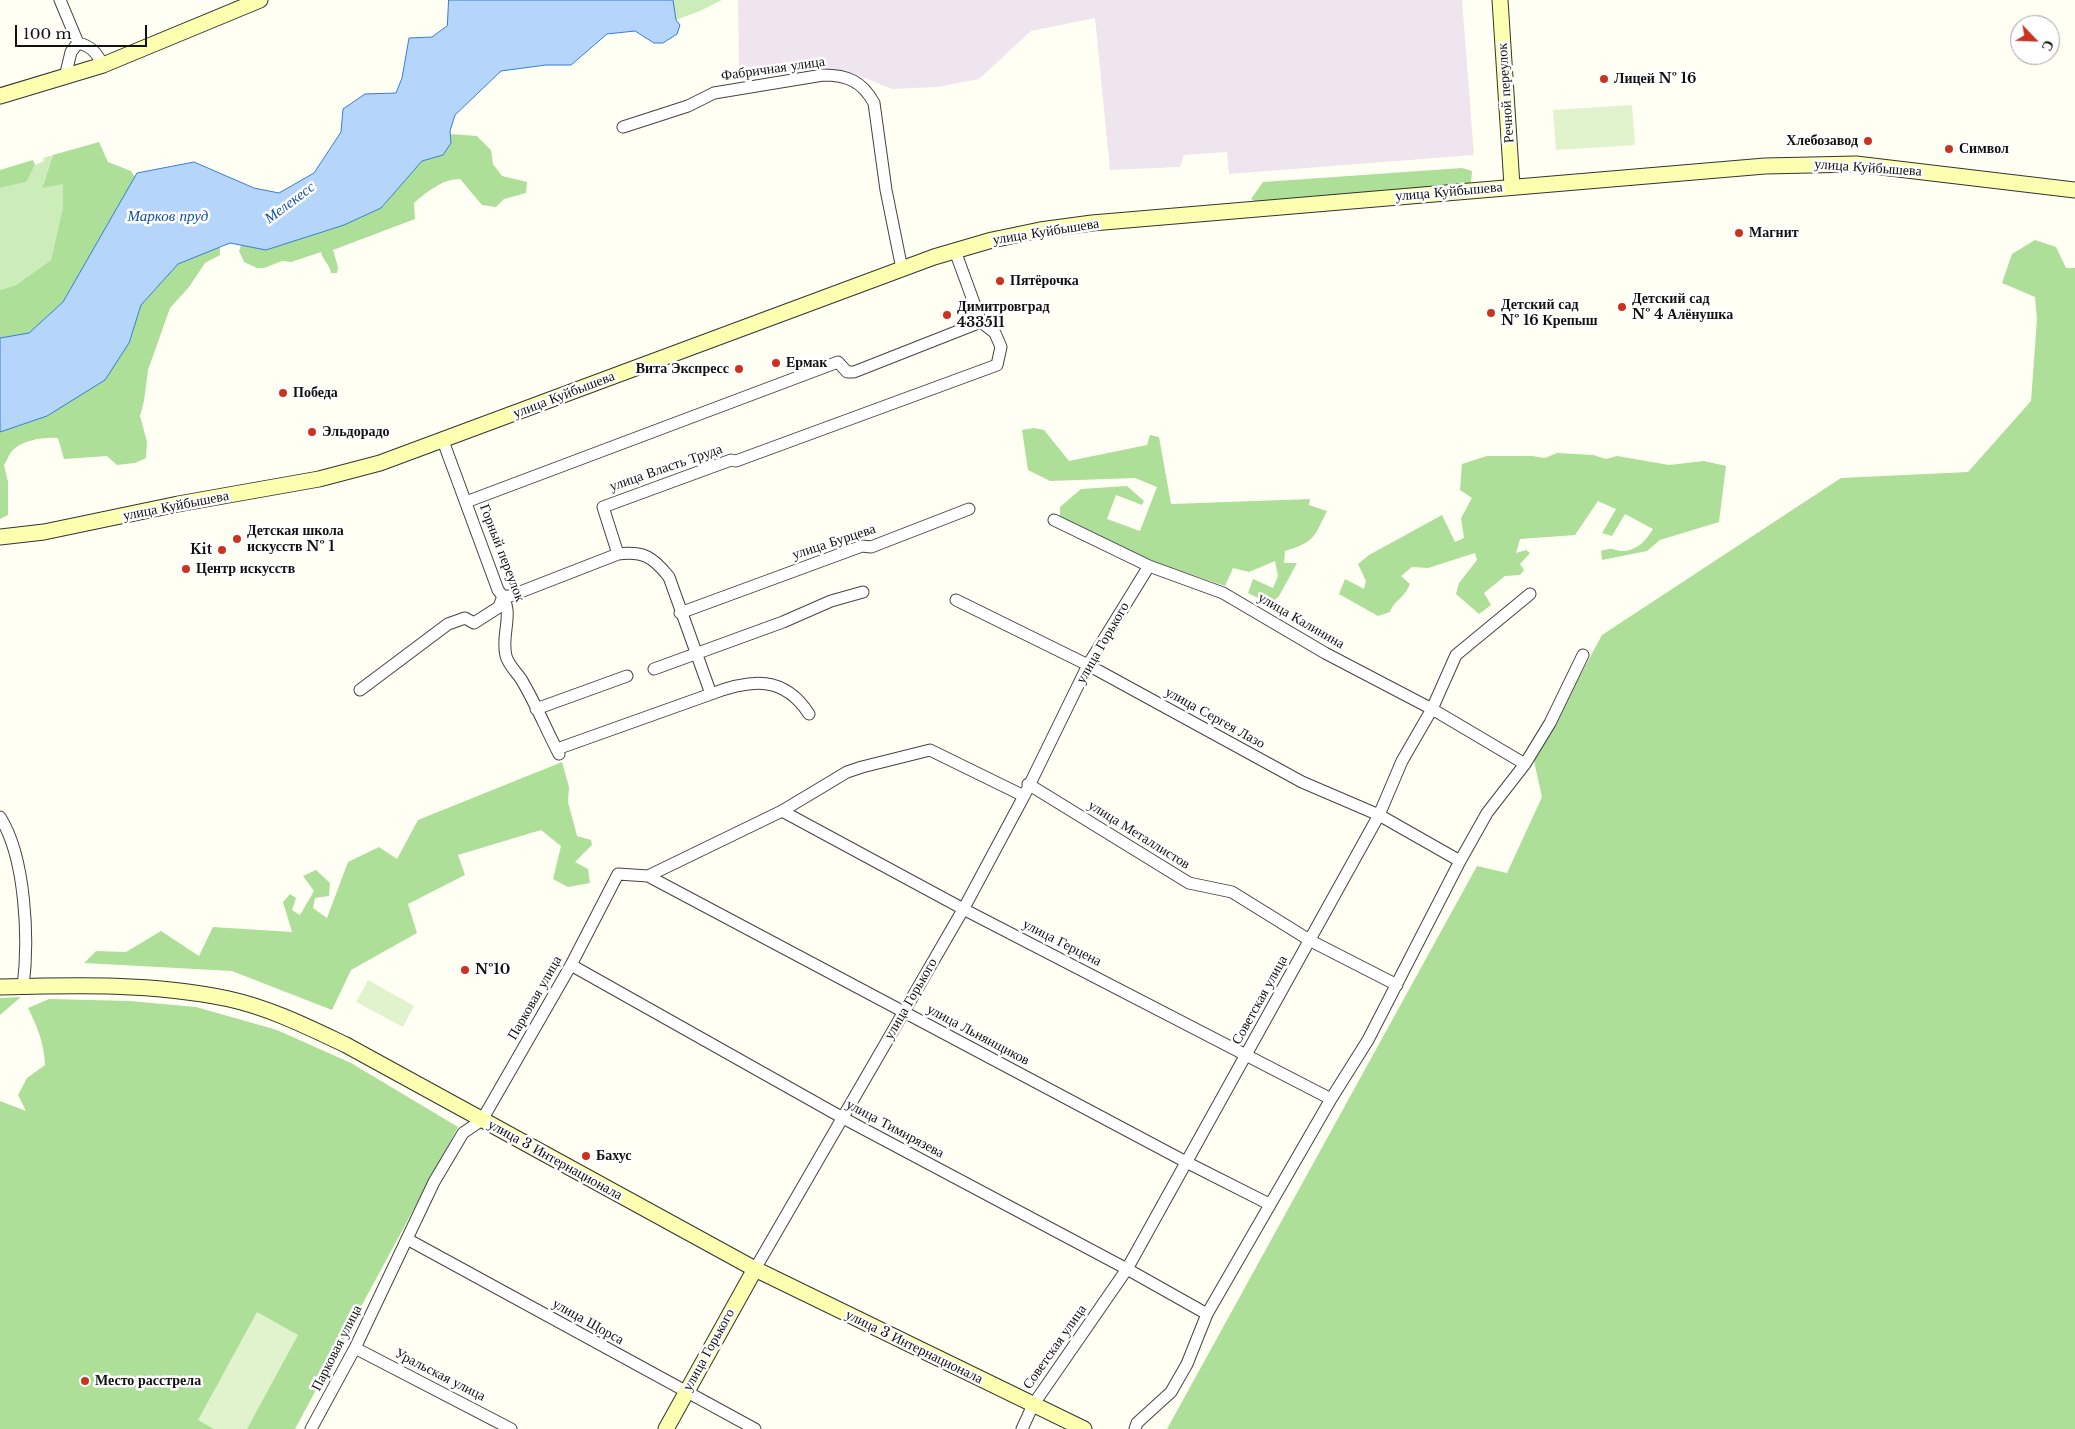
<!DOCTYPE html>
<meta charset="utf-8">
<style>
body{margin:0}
#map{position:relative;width:2075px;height:1429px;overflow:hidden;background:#fffff4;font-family:"Libre Baskerville",serif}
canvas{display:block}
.north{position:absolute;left:2010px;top:15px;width:50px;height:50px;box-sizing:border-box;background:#fff;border:1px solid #a0a0a0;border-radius:50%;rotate:114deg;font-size:14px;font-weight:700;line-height:20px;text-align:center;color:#111}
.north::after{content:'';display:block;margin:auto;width:18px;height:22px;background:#cb321f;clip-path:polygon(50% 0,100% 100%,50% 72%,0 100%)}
.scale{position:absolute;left:15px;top:25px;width:132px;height:22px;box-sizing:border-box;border:2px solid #111;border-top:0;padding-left:6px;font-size:15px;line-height:18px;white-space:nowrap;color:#111;-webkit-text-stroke:4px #fff;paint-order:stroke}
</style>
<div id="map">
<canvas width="2075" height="1429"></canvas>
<div class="north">С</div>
<div class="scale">100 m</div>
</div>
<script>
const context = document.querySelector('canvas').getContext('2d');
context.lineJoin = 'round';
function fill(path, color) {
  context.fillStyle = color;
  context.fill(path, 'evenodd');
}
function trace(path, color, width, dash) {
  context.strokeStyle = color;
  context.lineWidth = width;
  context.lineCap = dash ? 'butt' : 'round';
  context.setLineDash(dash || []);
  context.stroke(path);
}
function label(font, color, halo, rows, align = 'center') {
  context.font = font + ' "Libre Baskerville",serif';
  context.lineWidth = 5;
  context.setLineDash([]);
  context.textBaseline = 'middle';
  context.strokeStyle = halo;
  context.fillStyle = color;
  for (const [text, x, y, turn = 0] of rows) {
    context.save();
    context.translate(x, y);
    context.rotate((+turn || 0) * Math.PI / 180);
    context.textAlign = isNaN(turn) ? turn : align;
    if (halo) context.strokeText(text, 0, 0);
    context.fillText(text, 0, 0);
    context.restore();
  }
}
fill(new Path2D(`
 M738,0H1462L1474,155L1229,174L1227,152L1184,155L1180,167L1110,170L1095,18L1031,31L979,79L937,87L892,89L845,70L739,75Z`), '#efe5ef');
fill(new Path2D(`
 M673,0H722L700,11L676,20Z
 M53,155L42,187L63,183V207L51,260L16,285L0,290V188L25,182L35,165L44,161L43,158Z`), '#ccedba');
fill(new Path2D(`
 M450,134L477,136L491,150L493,164L502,176L527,182L526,193L504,199L496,207L482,205L460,179C442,179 427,192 414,203L415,219L333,250L338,267L337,273H331C329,263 323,261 321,252L291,262L282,261L264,268H257L244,262L239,251L241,245L266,250L344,225L381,208L422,161L443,155L451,143Z
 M99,142L108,162L131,171L135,177L63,302L29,333L0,338V290L16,285L51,260L63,207V184L42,188L53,155Z
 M33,160L35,165L26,182L0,188V170Z
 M1462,168L1472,171L1471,183L1258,203L1251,199L1263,182Z
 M2035,240L2056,247L2066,268H2075V1429H1167L1477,866L1507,873L1542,797L1534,761L1602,635L1841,478L1968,472L2031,401L2037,319L2035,297L2002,283L2012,254Z
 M220,247V255L205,263L189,287L170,308L148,370L144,401L140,416L147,442L146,458L135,463L117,465L107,456L64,459L58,438C44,437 22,440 12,451C9,454 7,461 4,465L8,482V515L0,519V432L47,416L129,343L141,305L178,264Z
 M1034,428L1044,430L1069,461L1147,445L1150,435L1159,437L1171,504L1310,499L1309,505L1327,511C1314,537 1315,542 1285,551L1284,563H1297L1279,596L1268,606L1261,604L1258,598L1248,593L1253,579L1273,588L1278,576L1275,561L1249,572L1233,568L1225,586L1149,560L1060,517V507L1081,489L1127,486L1144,501L1142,505L1116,495L1107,519L1140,531L1157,487L1135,478L1050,481L1028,470L1022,430Z
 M1557,453L1593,455L1606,459L1617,456L1669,465L1704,461L1726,466L1719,522L1660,540L1647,551L1602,560L1601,551C1615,546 1615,552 1625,551C1639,549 1646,540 1653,529L1625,514L1612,536L1602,533L1616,509L1598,501L1575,535L1520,539L1516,553L1526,550L1530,553L1520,564L1524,570L1520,575L1505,576L1484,593L1491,605L1479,614L1456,594L1459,583L1477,560L1475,553L1428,568L1412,567L1401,576L1410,584C1404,599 1394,600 1390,612L1378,616L1339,594L1345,579L1364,589L1366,581L1358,564L1369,555L1442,515L1455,542L1464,538L1461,518L1472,498L1460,490L1462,464L1487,456H1532L1545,458Z
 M562,762L569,787L568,802L577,836L591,840L592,845L575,862L588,869L590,883L568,887L553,879L561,846L541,830L458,855L465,875L408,904L417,933L351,970L332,1010L232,971L84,963L96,951L126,952L161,931L199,956L213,927L292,932L283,902L290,894L296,898L292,910L300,915L314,891L303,876L316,870L330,883L329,896L315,898L313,908L327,918L348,862L379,847L397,859L418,820Z
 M21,997L0,1015V998Z
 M49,999L130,1001L196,1007L277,1030L351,1063L458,1127L295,1429H0V1101L26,1111L18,1095L27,1078L45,1065C44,1043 38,1028 28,1008Z`), '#addf98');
fill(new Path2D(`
 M1632,105L1635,145L1556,150L1553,110Z
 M368,980L414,1006L403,1027L356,1002Z
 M257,1312L298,1335L247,1429H214L198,1420Z`), '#e0f3cd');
const water = new Path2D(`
 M449,0H673L676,20L680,25L677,34L663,43H654L635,31L607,34L571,65H546L501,71L455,115L450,131L451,143L443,155L422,161L381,208L344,225L266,250L230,243L178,264L141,305L129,343L105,380L47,416L0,432V338L29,333L63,302L137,173L194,162L254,188L279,193L314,173L341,132L343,109L365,94L396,93L402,78L409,38L432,37L447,26Z`);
fill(water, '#b5d5fa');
trace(water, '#387dd6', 1);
const street = new Path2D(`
 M60,0L78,43C92,46 97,54 103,65
 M65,77L71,52L78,43
 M623,127L688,106L714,93L823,75C847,75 862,81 874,103L886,190L902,269
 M443,441L498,590C517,612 500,632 506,656C508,664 516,672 521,679C535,702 546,729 559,754
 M466,502L838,362L847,372H854L981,322
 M1054,520L1149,566L1223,593L1325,653L1432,709L1525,764
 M956,600L1088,665L1302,782L1379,815L1460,861
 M680,613L862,546L871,547L969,509
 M654,669L783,622L831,601L863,592
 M360,690L448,624L465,618L474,623L499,607L503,596H510L618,554L603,507L731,460L736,461L997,365L1001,347L995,333L981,322L955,251
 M711,694C751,679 784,675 809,714
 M536,709L627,676
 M557,749L711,694L669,577C653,557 644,551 618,554
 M1028,784L1189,883L1232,892L1311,941L1397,985
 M782,811L969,912L1331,1099
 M0,817C26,858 29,940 23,987
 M648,876L1188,1163L1269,1204
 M571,965L843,1118L1127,1269L1207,1314
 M407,1239L755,1429
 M755,1269L964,908L1024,796L1088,665L1149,566
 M355,1348L511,1429
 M311,1429L355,1348L434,1182L463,1133L482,1120L571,965L618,874L648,876L782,811L847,772L862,767L930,750L1024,796
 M1022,1429L1033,1405L1127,1269L1379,815L1402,761L1432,709L1456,655L1530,594
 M1135,1429L1137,1423L1171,1392L1187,1364L1207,1314L1331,1099L1368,1040L1460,861L1487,813L1525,764L1550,723L1583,655`);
const secondary = new Path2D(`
 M1500,0L1512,186
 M0,96L103,65L260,0
 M0,537L44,532L178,504L319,479L380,463L934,257L992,240L1040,230L1092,223L1765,166L1856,164L2075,190
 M0,987C77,985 153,983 229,999C270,1008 308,1027 346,1045L755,1269L1084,1429
 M666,1429L755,1269`);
trace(street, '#444', 13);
trace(secondary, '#333', 17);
trace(street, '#fff', 11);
trace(secondary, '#fbffaf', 15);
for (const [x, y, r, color] of [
 [1604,79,5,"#cb321f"],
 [1868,141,5,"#cb321f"],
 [1949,149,5,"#cb321f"],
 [1739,233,5,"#cb321f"],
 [1000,281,5,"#cb321f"],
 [1622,307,5,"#cb321f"],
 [1491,313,5,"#cb321f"],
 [947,315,5,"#cb321f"],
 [776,363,5,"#cb321f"],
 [739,369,5,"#cb321f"],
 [283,393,5,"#cb321f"],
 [312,432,5,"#cb321f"],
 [237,539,5,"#cb321f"],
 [222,550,5,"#cb321f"],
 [186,569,5,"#cb321f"],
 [465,970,5,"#cb321f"],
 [586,1156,5,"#cb321f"],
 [85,1381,5,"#cb321f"]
]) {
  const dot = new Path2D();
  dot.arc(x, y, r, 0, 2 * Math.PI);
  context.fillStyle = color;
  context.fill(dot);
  trace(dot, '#fff', 2);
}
label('14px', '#111', '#fff', [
 ["Фабричная улица",773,69,-8],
 ["Речной переулок",1506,93,-94],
 ["улица Куйбышева",1868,168,4],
 ["улица Куйбышева",1449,192,-5],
 ["улица Куйбышева",1046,232,-9],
 ["улица Куйбышева",564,395,-21],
 ["улица Власть Труда",666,468,-19],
 ["улица Куйбышева",176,506,-11],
 ["улица Бурцева",834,542,-18],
 ["Горный переулок",502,553,69],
 ["улица Калинина",1301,621,30],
 ["улица Горького",1103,643,-60],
 ["улица Сергея Лазо",1215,718,29],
 ["улица Металлистов",1139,835,32],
 ["улица Герцена",1062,943,27],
 ["Парковая улица",535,998,-60],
 ["улица Горького",911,999,-60],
 ["Советская улица",1260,1000,-61],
 ["улица Льнянщиков",978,1035,28],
 ["улица Тимирязева",895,1129,28],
 ["улица 3 Интернационала",555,1160,29],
 ["улица Щорса",588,1322,29],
 ["улица 3 Интернационала",914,1347,26],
 ["Советская улица",1055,1347,-55],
 ["Парковая улица",337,1348,-63],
 ["улица Горького",709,1350,-61],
 ["Уральская улица",440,1375,27]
]);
label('bold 14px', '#111', '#fff', [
 ["Лицей № 16",1614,79],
 ["Хлебозавод",1858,141,"right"],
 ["Символ",1959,149],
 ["Магнит",1749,233],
 ["Пятёрочка",1010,281],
 ["Детский сад",1632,299],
 ["№ 4 Алёнушка",1632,315],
 ["Детский сад",1501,305],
 ["№ 16 Крепыш",1501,321],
 ["Димитровград",957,307],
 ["433511",957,323],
 ["Ермак",786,363],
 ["Вита Экспресс",729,369,"right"],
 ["Победа",293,393],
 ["Эльдорадо",322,432],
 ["Детская школа",247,531],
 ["искусств № 1",247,547],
 ["Kit",212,550,"right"],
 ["Центр искусств",196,569],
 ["№10",475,970],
 ["Бахус",596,1156],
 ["Место расстрела",95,1381]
], 'left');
label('italic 15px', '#104fac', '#fff', [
 ["Мелекесс",290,203,-37],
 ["Марков пруд",168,217]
]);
</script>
